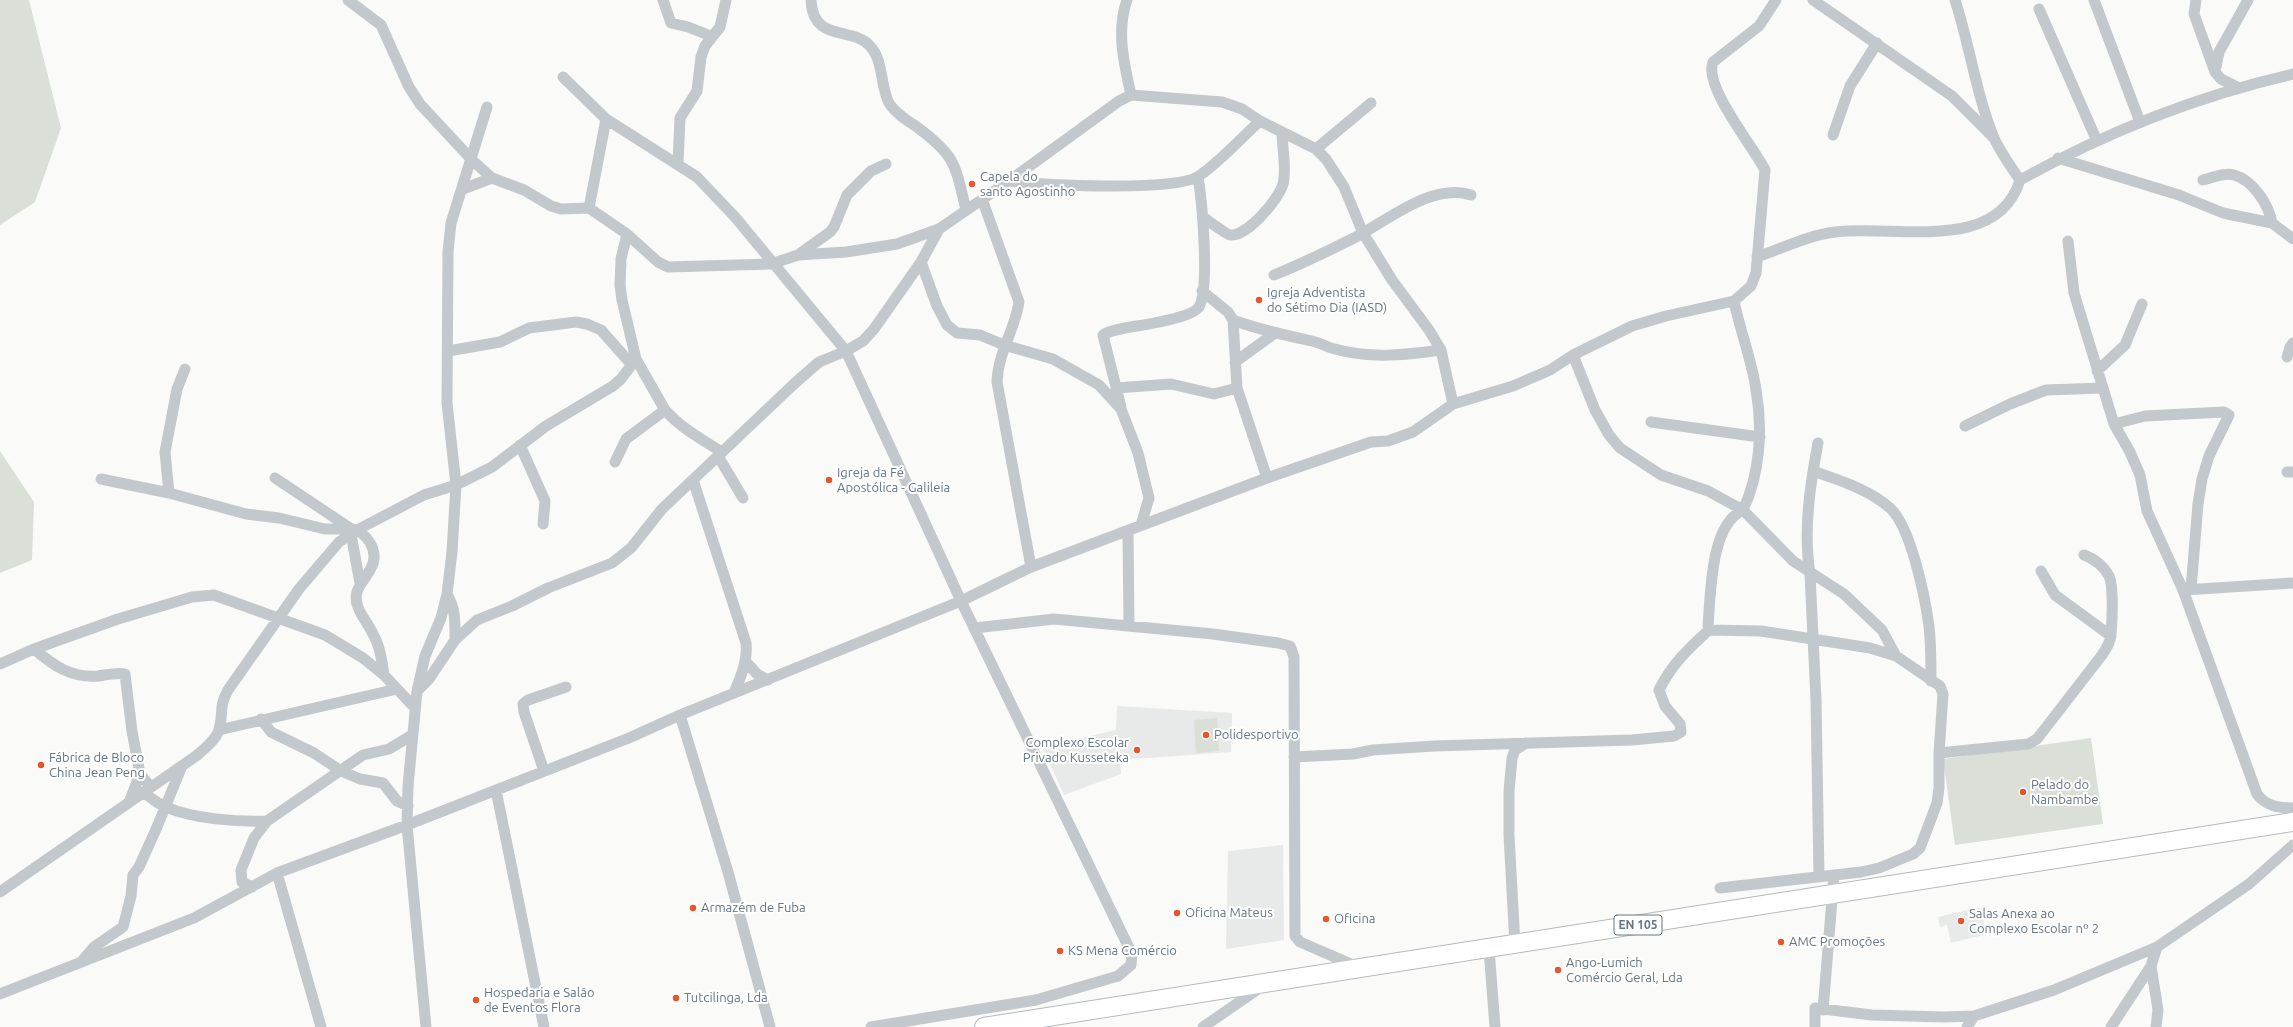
<!DOCTYPE html>
<meta charset="utf-8">
<style>
body{margin:0}
canvas{display:block;background:#fafaf8}
</style>
<canvas width="2293" height="1027"></canvas>
<script>
const context = document.querySelector('canvas').getContext('2d');
context.lineJoin = 'round';
function fill(path, color) {
  context.fillStyle = color;
  context.fill(path, 'evenodd');
}
function trace(path, color, width, dash) {
  context.strokeStyle = color;
  context.lineWidth = width;
  context.lineCap = dash ? 'butt' : 'round';
  context.setLineDash(dash || []);
  context.stroke(path);
}
function label(font, color, halo, rows, align = 'center') {
  context.font = font + ' Ubuntu,sans-serif';
  context.lineWidth = 4;
  context.setLineDash([]);
  context.textBaseline = 'middle';
  context.strokeStyle = halo;
  context.fillStyle = color;
  for (const [text, x, y, turn = 0] of rows) {
    context.save();
    context.translate(x, y);
    context.rotate((+turn || 0) * Math.PI / 180);
    context.textAlign = isNaN(turn) ? turn : align;
    if (halo) context.strokeText(text, 0, 0);
    context.fillText(text, 0, 0);
    context.restore();
  }
}
fill(new Path2D(`
 M1117,706L1232,713L1231,752L1120,760L1121,774L1064,795L1042,747L1116,730Z
 M1283,845L1284,940L1226,949L1228,851Z
 M1980,907L1987,934L1951,943L1947,925L1940,927L1938,917Z`), '#e8e9e9');
fill(new Path2D(`
 M0,0H29L61,128L35,202L0,225Z
 M0,451L34,502L32,560L0,573Z
 M1217,718L1219,751L1196,753L1194,720Z
 M2091,738L2103,824L1955,845L1943,759Z`), '#dadfd7');
const primary = new Path2D(`
 M984,1027L2293,822`);
trace(primary, '#b5babe', 20);
trace(new Path2D(`
 M348,0L381,25L409,87L420,104L472,160L492,178L524,190L551,206L561,209L589,208L627,234L658,262L668,267L771,264L798,255L846,252L897,244L939,229
 M663,0L671,23L688,27L711,36
 M811,0C813,43 852,26 870,46C884,61 880,86 889,103C895,113 908,121 917,127C956,156 955,164 966,210
 M1127,0C1116,31 1124,63 1131,95
 M1813,0L1952,96L1993,137
 M1955,0C1970,46 1976,94 1994,138C2001,153 2011,167 2020,180C2106,132 2197,96 2293,74
 M2094,0L2140,122
 M2196,0L2194,14L2215,72L2221,79L2237,87
 M2039,9L2097,141
 M2215,72L2219,52L2248,0
 M563,77L606,119L697,177L735,217L846,351L961,601L1132,954L1131,965L1118,976L1036,1000L871,1027
 M1833,135L1850,86L1877,43
 M1316,149L1371,103
 M2058,158L2179,195L2223,213L2272,223L2293,239
 M678,163L680,118L697,91L701,57L705,46L720,27L726,0
 M2203,180C2212,178 2225,172 2234,175C2253,180 2269,205 2272,223
 M1009,181C1042,185 1175,192 1199,176C1221,161 1240,139 1260,121
 M463,189L492,178
 M982,199L1019,302C1015,330 998,352 997,382L1031,567
 M589,208L606,119
 M1204,218C1209,221 1226,234 1230,235C1247,237 1279,199 1283,184C1287,168 1282,148 1282,132
 M627,234L621,259L620,285L622,300L636,359L665,410C681,428 701,439 722,452
 M2068,241L2074,293L2114,424L2130,452L2140,475L2147,511L2183,590L2257,794C2266,806 2278,808 2293,808
 M798,255L830,232L834,227L847,195L871,171L886,164
 M1757,257C1783,248 1809,235 1835,232C1893,224 1997,255 2020,180
 M921,262L937,306L947,325L957,333L980,335L1004,345L1053,359L1099,385L1121,409L1138,453L1149,498L1141,525
 M1274,275C1302,264 1328,251 1354,238C1387,221 1432,182 1471,195
 M1202,291L1228,312L1233,320L1237,388L1267,478
 M1233,320C1259,330 1285,335 1312,341C1320,343 1327,347 1335,349C1370,359 1406,355 1441,350
 M448,351L500,342L529,328L576,322L587,324L601,330L632,365
 M1573,355L1595,410L1609,435L1620,448L1661,475L1708,491L1743,510L1793,561L1844,594L1882,630L1896,656
 M2287,357L2290,347L2293,343
 M1235,362L1275,333
 M2097,371L2125,345L2142,304
 M1116,388L1171,384L1214,394L1237,388
 M1121,407L1103,335C1112,328 1142,326 1154,323C1163,321 1193,316 1199,307C1210,287 1202,201 1198,177
 M1651,422L1760,437
 M2114,424L2145,416L2224,412L2229,415L2209,456L2202,479L2198,504L2191,589
 M1965,426L2010,404L2046,390L2103,388
 M1818,443C1810,486 1803,531 1810,574L1816,700L1819,877
 M520,445L545,501L543,524
 M718,456L743,498
 M615,462L626,439L665,410
 M1813,471C1838,480 1869,489 1890,508C1911,527 1925,597 1929,626C1931,644 1931,663 1931,681
 M2287,472H2293
 M275,478L350,528C367,532 380,551 371,568C365,581 351,590 358,607C361,616 369,625 373,634C380,646 382,661 384,675
 M101,479L169,493L246,514L279,518L325,529H340L347,526
 M693,480L746,643C748,661 741,676 734,693
 M169,493L165,452L177,389L185,369
 M350,529L360,583
 M1128,532L1129,626
 M2041,571L2055,595L2111,636
 M2184,590L2293,583
 M447,594C456,609 455,623 455,640
 M975,628L1054,619L1213,634L1278,643L1290,646L1294,657L1295,936L1300,942L1358,967
 M34,649C54,666 71,678 98,676C106,675 117,672 125,674L132,731L140,774L150,786
 M746,662L757,674L768,680
 M0,664L34,649L118,619L192,597L214,595L325,635L363,658L384,675L415,708
 M417,691L429,679L455,640L477,620L512,606L548,588L612,563L631,548L662,509L795,383L819,362L846,351L863,341L874,329L921,262L939,229L1009,181L1119,101L1131,95L1222,102L1242,109L1260,121L1316,149L1326,159L1344,187L1363,233L1392,280L1429,330L1441,350L1453,404
 M680,715L728,872L770,1027
 M261,719L271,732L314,753L341,771L360,779L383,783L397,801L408,806
 M219,730L397,689
 M1939,753L2028,744L2037,739L2102,655C2107,648 2110,643 2111,635C2112,623 2114,587 2109,576C2103,565 2095,559 2084,555
 M1294,757L1353,754L1373,750L1434,746L1632,740L1674,736L1681,732L1680,724L1665,706L1659,690C1671,665 1689,648 1709,630
 M544,771L524,712L523,704L528,700L566,687
 M496,790L544,1027
 M143,792C150,797 158,804 166,807C193,819 238,822 267,821
 M130,800L140,774
 M277,873L321,1027
 M252,887L242,882L241,870L254,838L267,821L363,755L389,749L412,735
 M1720,888L1861,872L1879,868L1913,854L1920,848L1937,803L1939,788V753L1943,694L1940,686L1896,656L1870,648L1761,631L1709,630L1708,625C1711,593 1710,525 1743,510C1760,474 1763,429 1756,390C1752,360 1740,331 1734,301
 M0,892L196,756C204,749 216,740 219,730C224,713 218,708 228,690L299,589L339,542L357,530L424,495L456,485L492,467L546,426L613,386L621,379L636,359
 M1515,945L1509,835V791L1512,758L1515,750L1526,743
 M1489,949L1495,1027
 M82,961L94,947L123,927L131,896L133,875L139,867L157,827L182,766
 M2151,966L2158,1010L2156,1027
 M0,994L194,918L277,873L407,825L629,738L680,715L961,601L1031,567L1267,478L1371,442L1388,441L1413,432L1453,404L1513,386L1550,370L1573,355L1632,326L1666,316L1734,301L1751,286L1756,273L1765,170C1753,146 1703,86 1713,62L1759,26L1776,0
 M1823,1010L1834,875
 M426,1027L407,825L408,786L417,691L425,656L441,618L447,594L452,552L456,485L447,403L448,252L451,223L487,107
 M1203,1027L1264,985
 M1815,1027V1008L1872,1015L1944,1017L1974,1016L2054,990L2157,947L2249,884L2293,845
 M1967,1027L1974,1016
 M2111,1027L2151,966L2157,947`), '#c3c8cc', 11);
trace(primary, '#fff', 18);
for (const [x, y, r, color] of [
 [972,184,4,"#e4572e"],
 [1259,300,4,"#e4572e"],
 [829,480,4,"#e4572e"],
 [1206,735,4,"#e4572e"],
 [1137,750,4,"#e4572e"],
 [41,765,4,"#e4572e"],
 [2023,792,4,"#e4572e"],
 [693,908,4,"#e4572e"],
 [1177,913,4,"#e4572e"],
 [1326,919,4,"#e4572e"],
 [1961,921,4,"#e4572e"],
 [1781,942,4,"#e4572e"],
 [1060,951,4,"#e4572e"],
 [1558,970,4,"#e4572e"],
 [676,998,4,"#e4572e"],
 [476,1000,4,"#e4572e"]
]) {
  const dot = new Path2D();
  dot.arc(x, y, r, 0, 2 * Math.PI);
  context.fillStyle = color;
  context.fill(dot);
  trace(dot, '#fff', 1.5);
}
for (const [x, y, w] of [
 [1638,925,48]
]) {
  const box = new Path2D();
  box.roundRect(x - w / 2, y - 10, w, 20, 3);
  context.fillStyle = '#fff';
  context.fill(box);
  trace(box, '#657683', 1);
}
label('bold 12px', '#657683', null, [
 ["EN 105",1638,925]
]);
label('13px', '#657683', '#fff', [
 ["Capela do",980,177],
 ["santo Agostinho",980,192],
 ["Igreja Adventista",1267,293],
 ["do Sétimo Dia (IASD)",1267,308],
 ["Igreja da Fé",837,473],
 ["Apostólica - Galileia",837,488],
 ["Polidesportivo",1214,735],
 ["Complexo Escolar",1129,743,"right"],
 ["Privado Kusseteka",1129,758,"right"],
 ["Fábrica de Bloco",49,758],
 ["China Jean Peng",49,773],
 ["Pelado do",2031,785],
 ["Nambambe",2031,800],
 ["Armazém de Fuba",701,908],
 ["Oficina Mateus",1185,913],
 ["Salas Anexa ao",1969,914],
 ["Complexo Escolar nº 2",1969,929],
 ["Oficina",1334,919],
 ["AMC Promoções",1789,942],
 ["KS Mena Comércio",1068,951],
 ["Ango-Lumich",1566,963],
 ["Comércio Geral, Lda",1566,978],
 ["Hospedaria e Salão",484,993],
 ["de Eventos Flora",484,1008],
 ["Tutcilinga, Lda",684,998]
], 'left');
</script>
